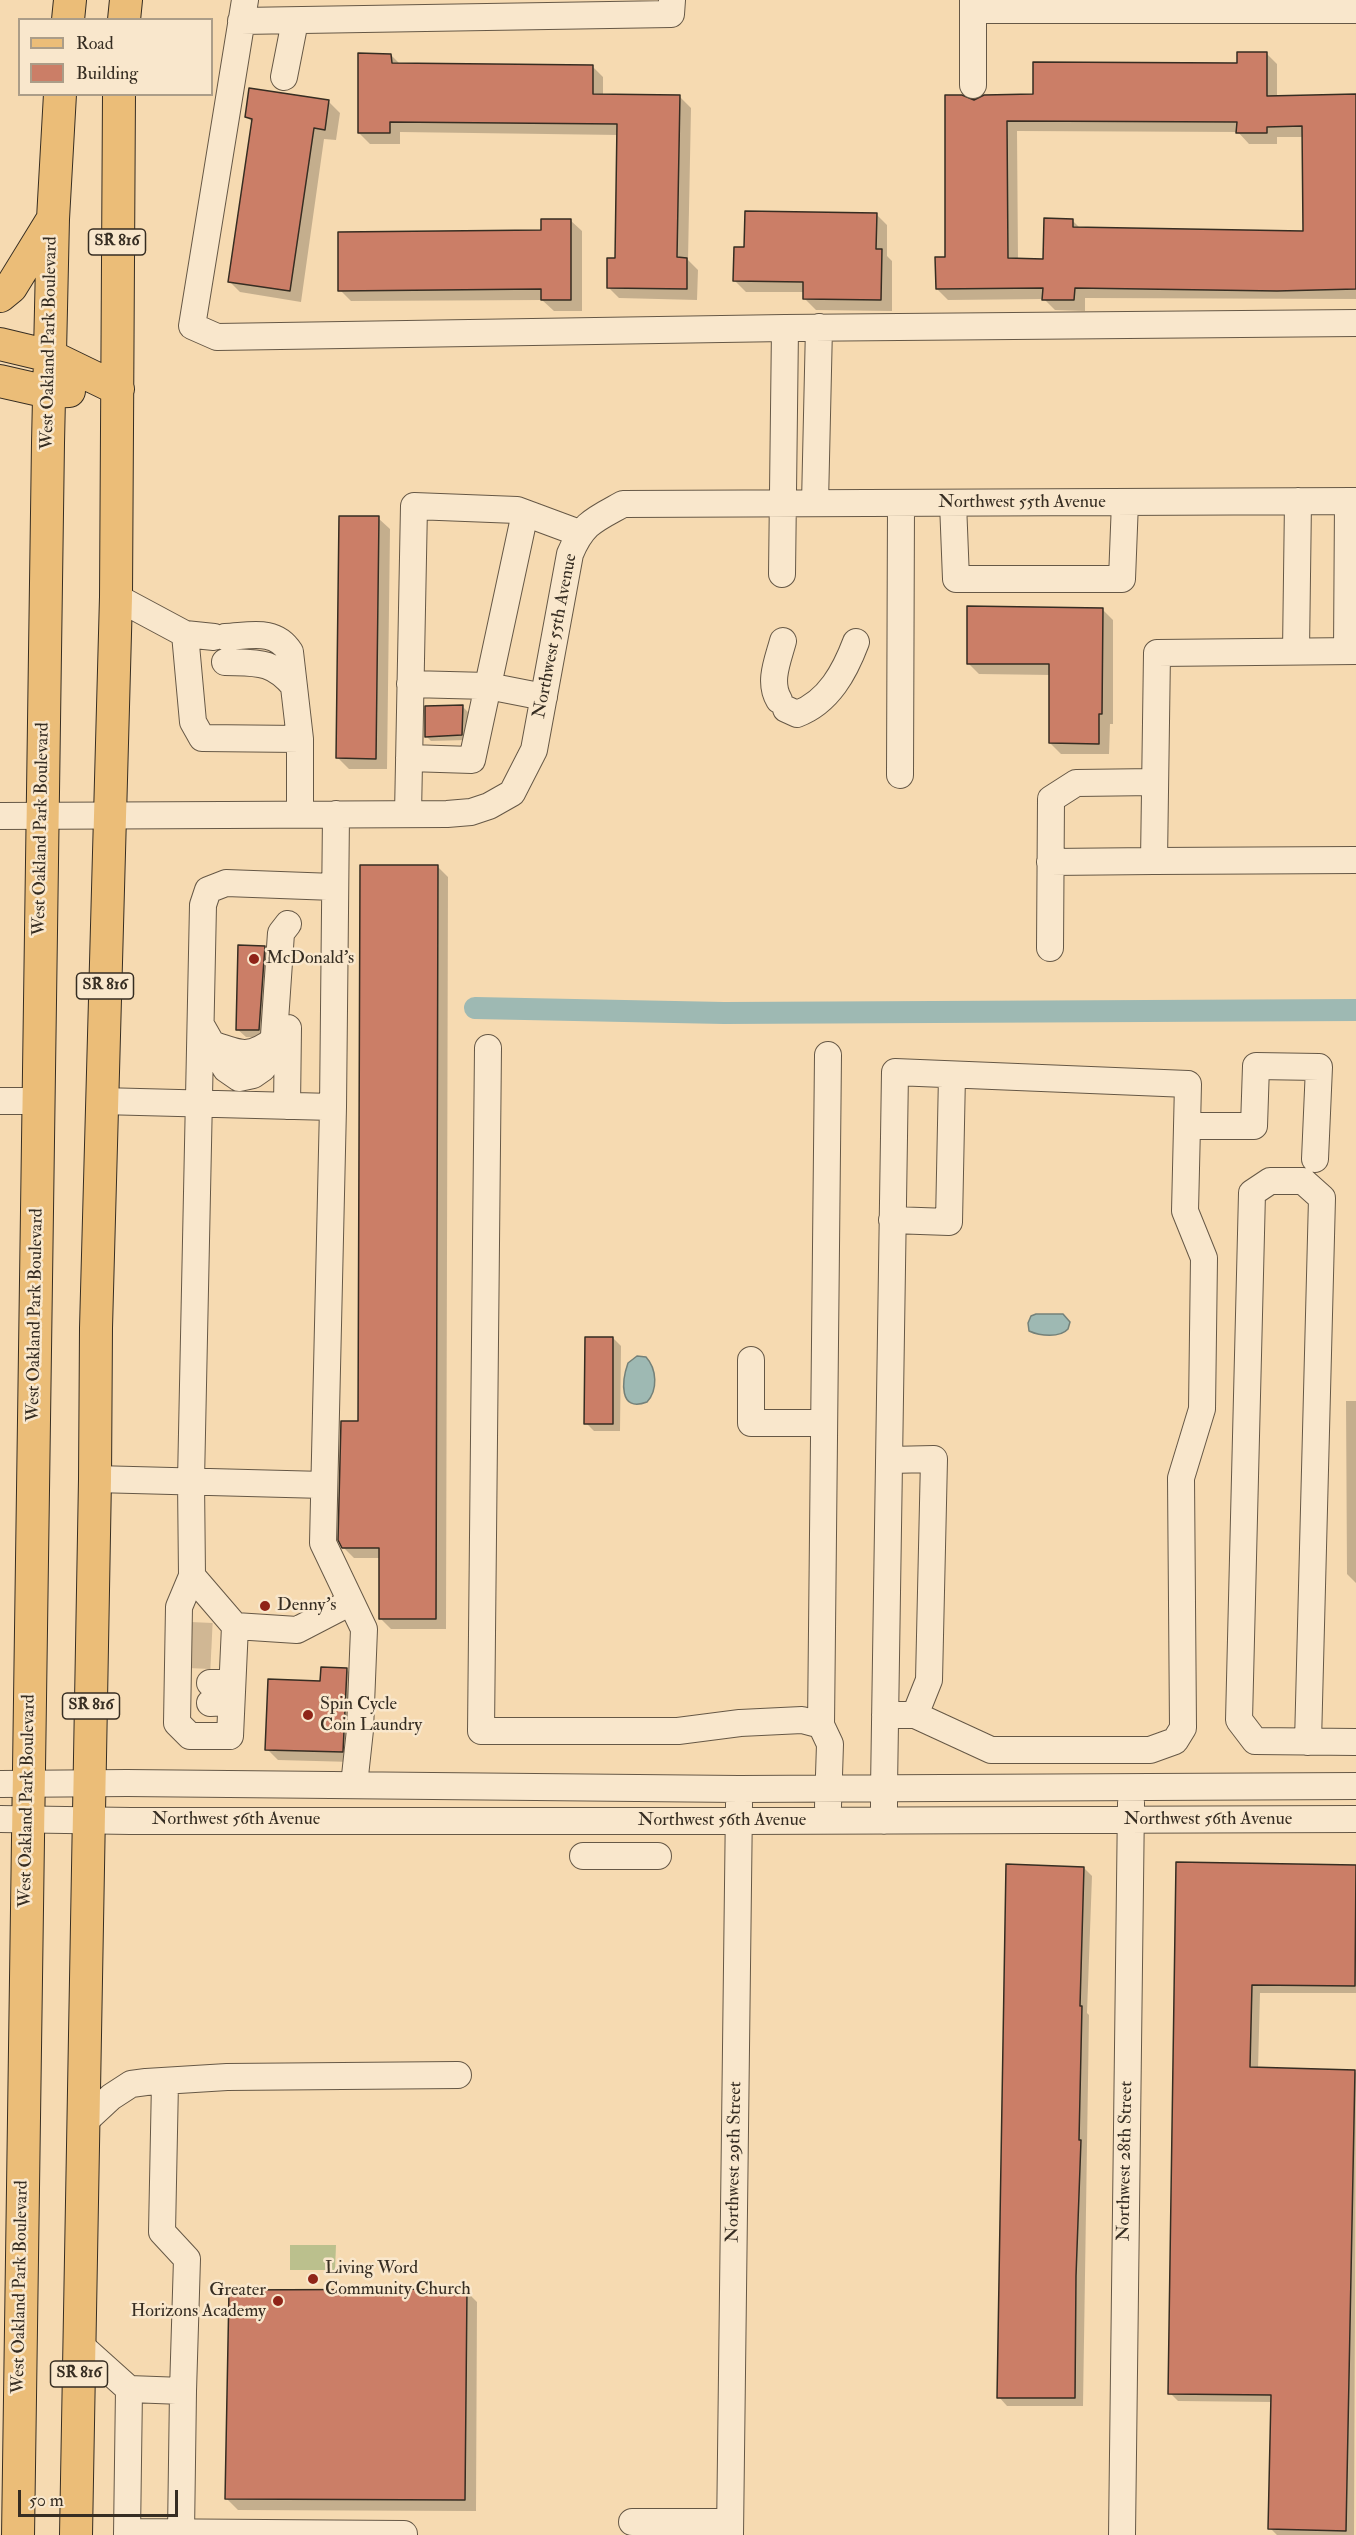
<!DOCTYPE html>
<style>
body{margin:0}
#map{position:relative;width:1356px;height:2535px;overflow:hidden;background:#f6dab1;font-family:"IM FELL Double Pica",serif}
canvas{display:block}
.legend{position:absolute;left:18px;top:18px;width:195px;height:78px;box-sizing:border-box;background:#f9e7cc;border:2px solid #ab9d88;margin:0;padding:8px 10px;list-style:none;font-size:18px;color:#362d22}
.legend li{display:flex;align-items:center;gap:12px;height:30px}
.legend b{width:30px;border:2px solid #ab9d88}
.scale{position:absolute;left:18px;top:2490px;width:160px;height:27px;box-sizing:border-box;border:3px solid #362d22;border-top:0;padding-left:8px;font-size:18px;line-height:21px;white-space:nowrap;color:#362d22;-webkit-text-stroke:4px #f9e7cc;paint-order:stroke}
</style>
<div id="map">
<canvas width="1356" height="2535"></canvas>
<ul class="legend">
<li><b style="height:8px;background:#ebbd78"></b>Road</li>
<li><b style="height:16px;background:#cb7e67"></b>Building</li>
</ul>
<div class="scale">50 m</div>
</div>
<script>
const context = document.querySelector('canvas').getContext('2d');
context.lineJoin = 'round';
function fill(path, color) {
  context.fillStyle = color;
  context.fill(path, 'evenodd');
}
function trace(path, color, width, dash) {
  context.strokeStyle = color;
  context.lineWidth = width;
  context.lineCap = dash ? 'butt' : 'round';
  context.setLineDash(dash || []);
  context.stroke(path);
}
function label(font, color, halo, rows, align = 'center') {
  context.font = font + ' "IM FELL Double Pica",serif';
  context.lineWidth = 5;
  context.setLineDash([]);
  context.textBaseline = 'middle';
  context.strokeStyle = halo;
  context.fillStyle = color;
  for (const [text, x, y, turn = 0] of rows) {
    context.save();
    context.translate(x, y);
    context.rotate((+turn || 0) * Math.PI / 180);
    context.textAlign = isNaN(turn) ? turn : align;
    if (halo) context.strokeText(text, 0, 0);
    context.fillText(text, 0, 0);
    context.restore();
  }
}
fill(new Path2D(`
 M290,2245H336L335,2270H290Z`), '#bbc08d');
const water = new Path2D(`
 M1036,1314H1063L1070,1322L1068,1329C1060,1338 1040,1336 1029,1331L1028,1323L1031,1316Z
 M637,1356L646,1357C657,1369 658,1390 647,1402C618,1413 622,1380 628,1363Z`);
fill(water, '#9eb9b3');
trace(water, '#748179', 1.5);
fill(new Path2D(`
 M1266,53L1277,64V97L1356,96V299L1085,298V311L1055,310L1044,299L948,300L937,289L947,258L974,102L1034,96L1238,65ZM1017,131L1238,132L1249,144H1277V137H1303L1305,232L1081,229L1072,220L1044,260H1018Z
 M391,55L400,64L592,66L603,77V96L680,97L691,108L688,260L698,270L697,300L619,298L608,287L617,260L619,135L400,132V144H370L359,133Z
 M329,102L340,113L336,140L324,139L301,302L240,292L229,281L253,123L247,117Z
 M876,214L887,225V256L892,261V311L816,310L805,299V292H746L735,281L746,249Z
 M570,220L582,231V311H554L542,300L351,301L340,290L543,232Z
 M378,518L390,529L387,769H349L338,758Z
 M1102,609L1113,620V724H1110L1109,754H1061L1050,743L1051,675L979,674L968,663Z
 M463,707L468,712L467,740L431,741L426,736Z
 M437,866L448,877L446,1629H391L380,1618V1558H354L343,1547Z
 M264,947L273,955L267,1038L246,1037L237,1029Z
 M613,1338L621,1346L620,1431H594L586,1423Z
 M1346,1401H1356V1583L1347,1574Z
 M347,1670L358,1681L353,1762L278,1760L267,1749L322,1682Z
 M1178,1863L1356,1867V1993H1260L1258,2069L1354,2071L1356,2073L1354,2535H1277L1270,2528L1272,2402L1178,2401L1170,2393Z
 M1084,1868L1092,1876L1087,2013L1089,2015L1083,2406H1007L999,2397Z
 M466,2291L477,2302L476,2511L238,2510L227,2499Z`), '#0003');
trace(new Path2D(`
 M475,1008L724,1013L1356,1010`), '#9eb9b3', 22);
const building = new Path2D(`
 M1237,52H1267V96L1356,94V289L1277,291L1075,288L1074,300H1042L1043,288L936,289L935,257H945V95H962L974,100L984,95L1033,94V62L1237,63ZM1007,121L1237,122L1236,133H1267V127L1302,126L1303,231L1073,227V219L1044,218L1043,259L1008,258Z
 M358,53L391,54L392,63L593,65V94L680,95L677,257L687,258V289L607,288V258H615L617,124L390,122V133H358Z
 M249,88L329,100L325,130L314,128L290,291L228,282L252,119L245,117Z
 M745,211L877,213L876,249H882L881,300L803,299V282L733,281L734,247H744Z
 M541,219H571V300H541V289L338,291V232L541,230Z
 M339,516H379L376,759L336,758Z
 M967,606L1103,608L1102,714H1099V744L1049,743V664H967Z
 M463,705L462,735L425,737V706Z
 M360,865H438L436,1619H379V1548H342L338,1540L341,1421H358Z
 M238,945L265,946L259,1030H236Z
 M585,1337H613V1424H584Z
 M321,1667L347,1668L343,1752L265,1750L268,1679L320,1681Z
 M1176,1862L1356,1865L1355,1986L1252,1985L1250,2067L1355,2070L1346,2531L1268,2529L1271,2395L1168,2394Z
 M1006,1864L1084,1867L1080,2006H1082L1079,2140H1081L1076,2276L1075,2398H997Z
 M467,2289L465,2500L225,2499L229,2290Z`);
fill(building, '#cb7e67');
trace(building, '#362d22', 1.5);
trace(new Path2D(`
 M190,1635L212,1636
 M189,1655L211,1656`), '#d0b794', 26, [26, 13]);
const minor = new Path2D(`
 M245,0L192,326L217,337L785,328L1356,323
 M973,0V10H1356
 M241,21L671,14L672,0
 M284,77L295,21
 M973,85V10
 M815,503L819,327
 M953,503L956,579H1122L1125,502
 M782,574L785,328
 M116,597L185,634L214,637
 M185,634L193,722L202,738L300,739V814
 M225,637C250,636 275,628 290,652L300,739
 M1296,651L1298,501
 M1347,651L1348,501
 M1356,651L1157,653L1154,861L1356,860
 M225,662C257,663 272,660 294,686
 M410,684L488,686L544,697
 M779,700C768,682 778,660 783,641
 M786,709L797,714C829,702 845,671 856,642
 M409,758L472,760L525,513
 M900,775L901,504
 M336,814L333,1107L323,1543L364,1629L360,1730L354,1785
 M408,814L414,506L517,510L579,533
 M0,816L447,814L471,812L489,806L512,793L534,750L570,554C583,523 594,520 623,504L1356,501
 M1050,862L1154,861
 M1050,948L1051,799L1076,783L1155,782
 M201,1025L226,1069L239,1078L253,1075L263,1068L273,1050L281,933L288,924
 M212,1044C239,1054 250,1059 274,1040
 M488,1048L481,1731H678L740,1723L802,1720L821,1725L830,1744L828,1806
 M0,1101H39
 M101,1101L333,1107
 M287,1106L288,1028
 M1187,1126H1254L1256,1066L1319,1067L1315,1159
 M892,1220L949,1222L952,1075
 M751,1360V1423H824
 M889,1460L934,1459L929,1680L915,1715
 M95,1479L324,1485
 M192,1576L235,1626L230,1736H190L177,1723L179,1607L192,1576L191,1481L203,905L208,890L226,883L334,887
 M235,1626L297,1630L351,1602
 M210,1683H232
 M210,1703L231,1702
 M821,1725L828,1055
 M1308,1742L1322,1198L1303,1181H1270L1252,1193L1239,1720L1255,1741L1356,1742
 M0,1784L127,1783L739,1789L1356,1786
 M0,1819L131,1821H739L1356,1819
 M884,1821V1788L895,1072L1188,1084L1185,1211L1204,1258L1202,1409L1181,1478L1183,1728L1175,1741L1150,1750H991L915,1715H885
 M583,1856H658
 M83,2123L111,2097L131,2084L146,2082L227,2077L458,2075
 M80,2345L129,2389L127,2535
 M129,2389L183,2391L187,2259L162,2232L165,2082
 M632,2522H730
 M127,2532L404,2534
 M181,2533L183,2391
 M730,2535L739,1804
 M1122,2535L1131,1803`);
const major = new Path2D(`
 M68,20L70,0
 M124,20L126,0
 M0,296L11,287L51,222
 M0,344L50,356L118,389
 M0,381L48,392L69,391
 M18,2535L48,443L53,219L60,94
 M76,2535L95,1479L96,1328L116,597L119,94`);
trace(minor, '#665846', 28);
trace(major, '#362d22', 34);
trace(minor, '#f9e7cc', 26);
trace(major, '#ebbd78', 32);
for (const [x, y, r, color] of [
 [254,959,6,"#8f2418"],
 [265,1606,6,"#8f2418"],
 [308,1715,6,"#8f2418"],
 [313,2279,6,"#8f2418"],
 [278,2301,6,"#8f2418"]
]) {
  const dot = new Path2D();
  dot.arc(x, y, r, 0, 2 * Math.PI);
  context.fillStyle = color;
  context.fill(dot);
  trace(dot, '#f9e7cc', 2);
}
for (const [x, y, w] of [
 [117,242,57],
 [105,986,57],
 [91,1706,57],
 [79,2374,57]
]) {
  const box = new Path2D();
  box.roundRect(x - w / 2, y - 13, w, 26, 4.5);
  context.fillStyle = '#f9e7cc';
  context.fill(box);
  trace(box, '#362d22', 1.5);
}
label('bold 16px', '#362d22', null, [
 ["SR 816",117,242],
 ["SR 816",105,986],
 ["SR 816",91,1706],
 ["SR 816",79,2374]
]);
label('18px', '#362d22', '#f9e7cc', [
 ["West Oakland Park Boulevard",50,343,-89],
 ["Northwest 55th Avenue",1022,503],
 ["Northwest 55th Avenue",556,636,-79],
 ["West Oakland Park Boulevard",42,829,-89],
 ["West Oakland Park Boulevard",36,1315,-89],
 ["West Oakland Park Boulevard",28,1801,-89],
 ["Northwest 56th Avenue",236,1820],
 ["Northwest 56th Avenue",1208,1820],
 ["Northwest 56th Avenue",722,1821],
 ["Northwest 28th Street",1126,2161,-89],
 ["Northwest 29th Street",735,2162,-89],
 ["West Oakland Park Boulevard",21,2287,-89]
]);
label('18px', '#362d22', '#f9e7cc', [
 ["McDonald's",266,959],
 ["Denny's",277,1606],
 ["Spin Cycle",320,1705],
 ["Coin Laundry",320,1726],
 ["Living Word",325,2269],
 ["Community Church",325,2290],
 ["Greater",266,2291,"right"],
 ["Horizons Academy",266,2312,"right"]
], 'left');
</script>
